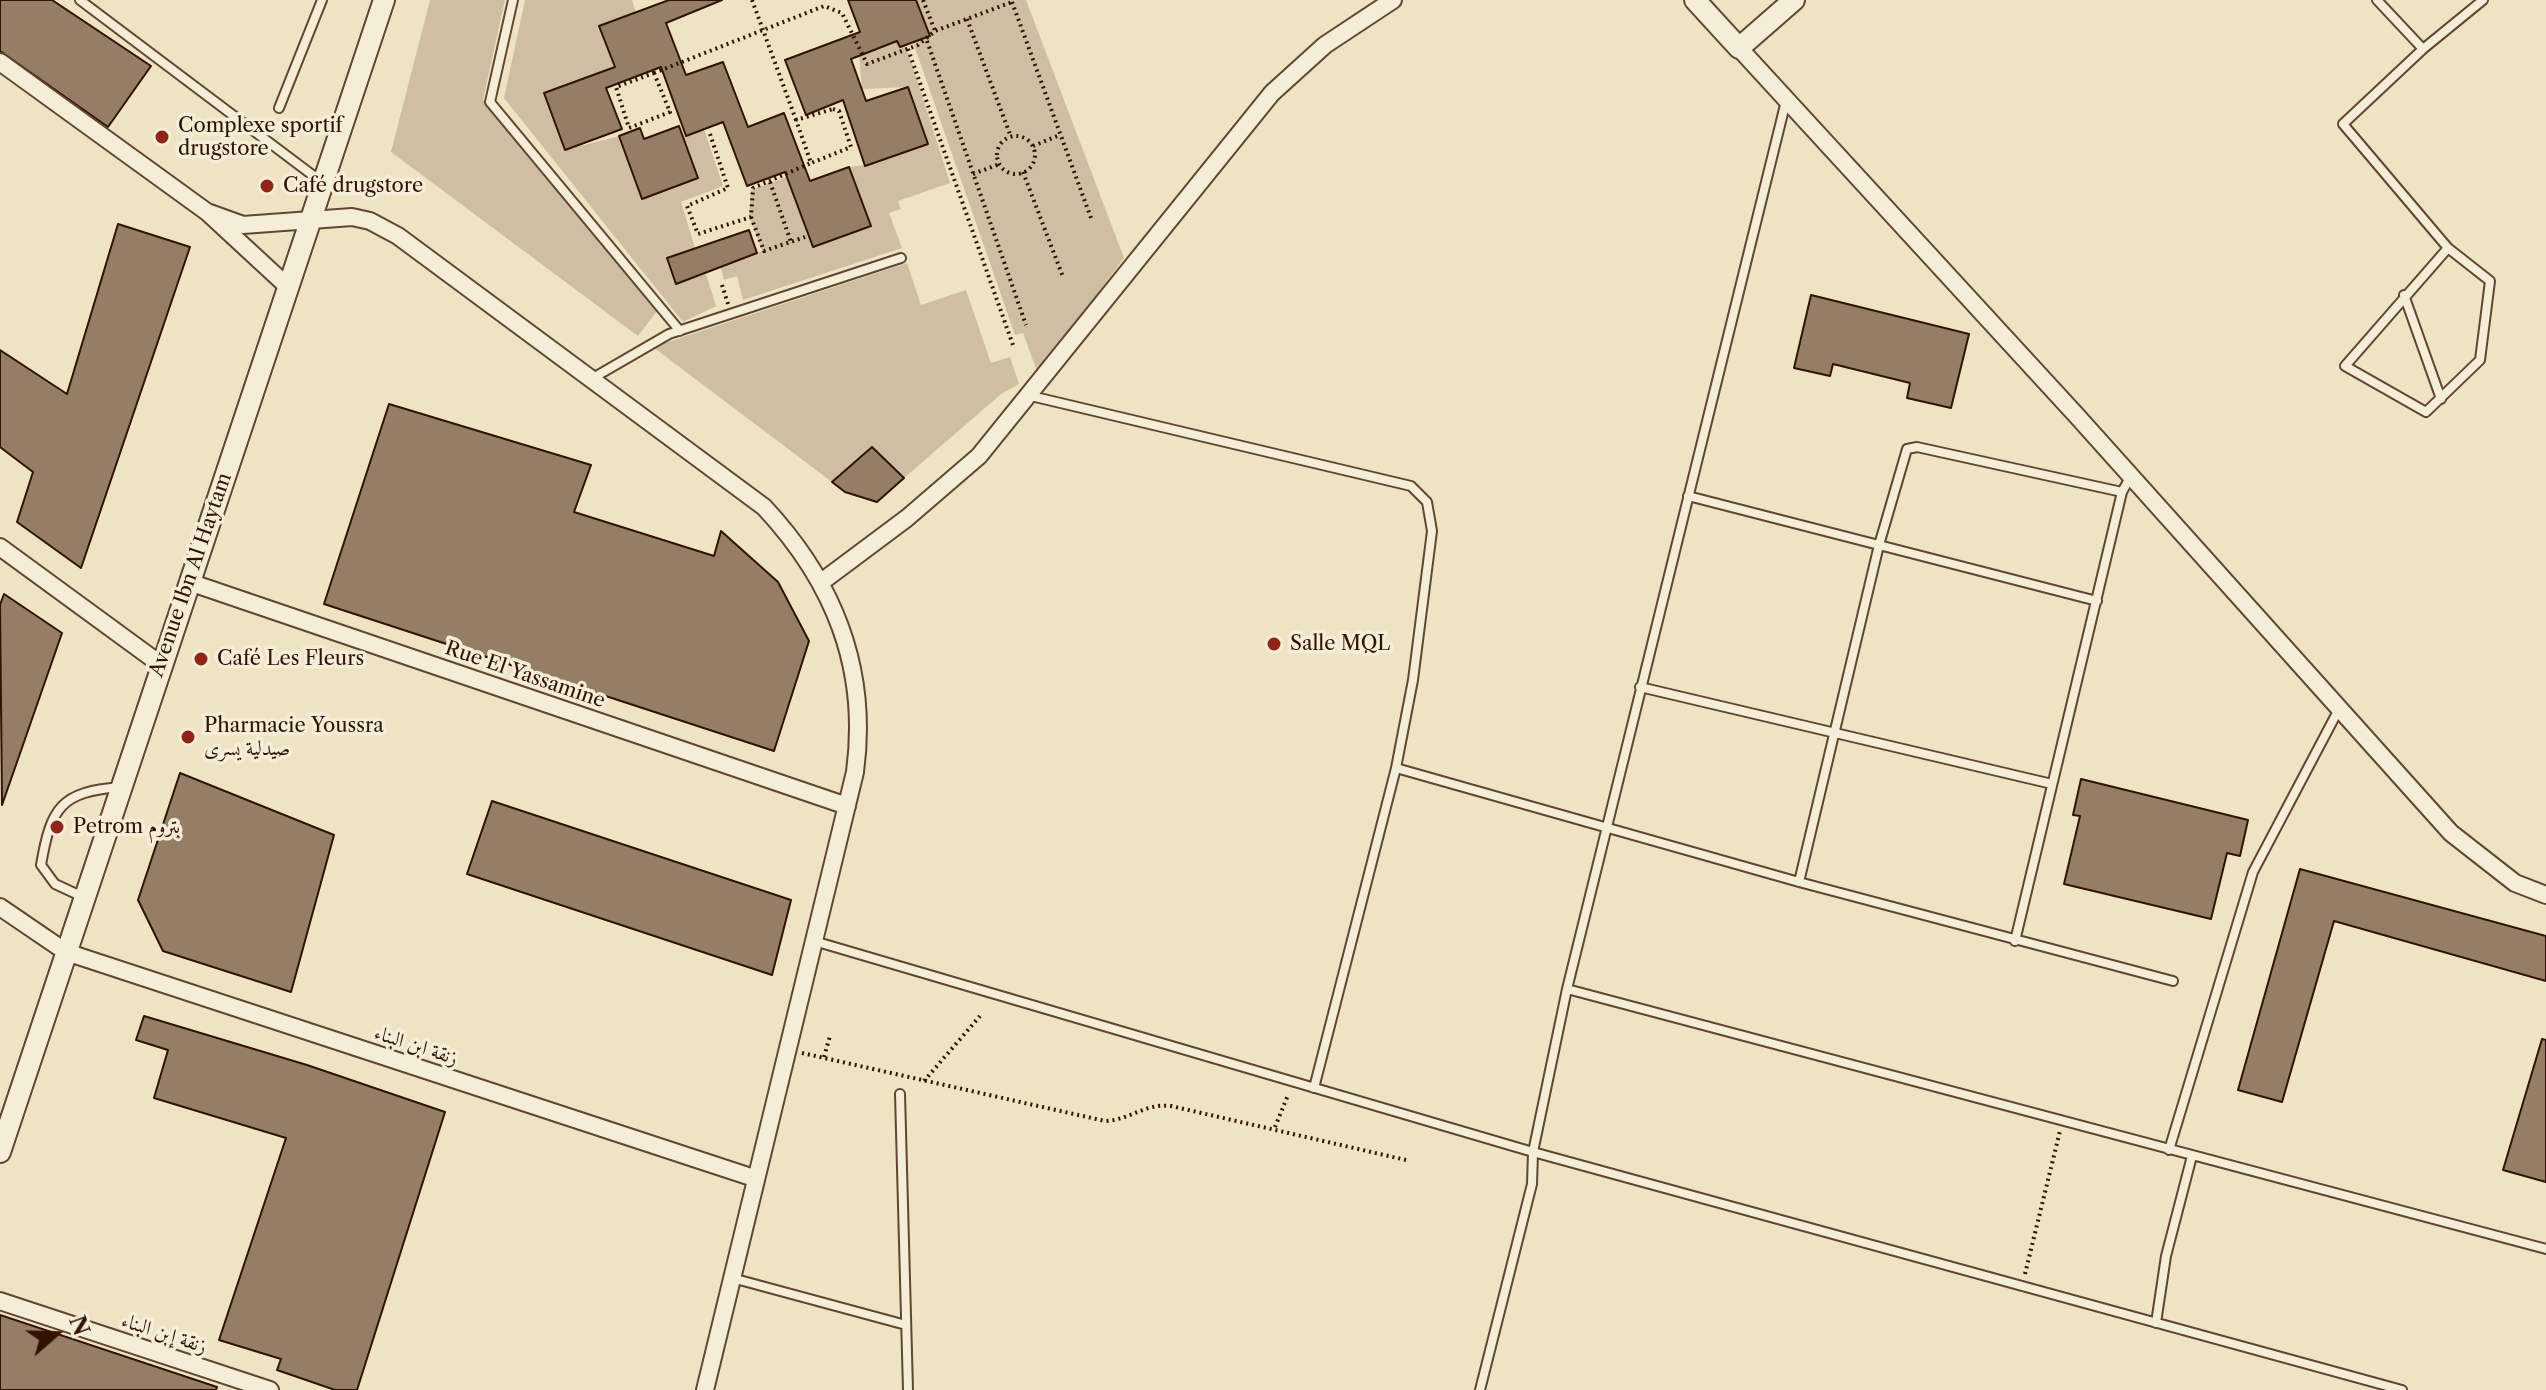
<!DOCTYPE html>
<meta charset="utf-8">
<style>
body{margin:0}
#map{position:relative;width:2546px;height:1390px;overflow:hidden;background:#eee3c3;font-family:"Libre Caslon Text",serif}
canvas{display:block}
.north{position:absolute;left:16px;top:1294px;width:80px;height:80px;-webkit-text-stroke:6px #f4edd8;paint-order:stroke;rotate:70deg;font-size:22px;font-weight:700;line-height:32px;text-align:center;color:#321202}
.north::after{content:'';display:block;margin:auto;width:28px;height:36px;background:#321202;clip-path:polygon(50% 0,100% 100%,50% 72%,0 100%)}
</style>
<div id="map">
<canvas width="2546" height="1390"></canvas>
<div class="north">N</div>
</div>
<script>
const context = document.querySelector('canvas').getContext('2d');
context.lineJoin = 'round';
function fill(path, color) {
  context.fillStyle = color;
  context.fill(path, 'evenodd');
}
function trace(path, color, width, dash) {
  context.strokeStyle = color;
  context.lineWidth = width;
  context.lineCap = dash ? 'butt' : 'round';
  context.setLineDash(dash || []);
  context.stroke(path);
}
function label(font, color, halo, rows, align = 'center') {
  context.font = font + ' "Libre Caslon Text",Amiri,serif';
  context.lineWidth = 7;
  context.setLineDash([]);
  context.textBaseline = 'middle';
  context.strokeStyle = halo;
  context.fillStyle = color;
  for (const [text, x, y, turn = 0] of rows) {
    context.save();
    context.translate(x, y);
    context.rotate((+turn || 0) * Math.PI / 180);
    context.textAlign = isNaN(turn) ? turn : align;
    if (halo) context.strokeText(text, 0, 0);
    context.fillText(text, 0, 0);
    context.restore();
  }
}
fill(new Path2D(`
 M430,0H505L483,100L657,311L638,336L391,152Z
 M525,0H632L636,13L599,27L615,67L544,93L565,150L619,136L643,199L698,178L683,137L704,129L723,186L681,202L695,248L667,258L676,284L706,274L716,306L683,322L504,98Z
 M916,0H1026L1124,258L1038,374L1023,333L1015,335L913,42L930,35Z
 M897,41L900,47L906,45L950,183L898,201L901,209L889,213L902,248L743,300L737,276L724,280L720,265L762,251L749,216L751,190L789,176L813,247L870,226L849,167L866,165L928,144L908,87L862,89L859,55Z
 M907,263L921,305L966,290L991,363L1010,357L1019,384L1001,394L904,478L872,448L832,482L653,347Z`), '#cebfa2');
const building = new Path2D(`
 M0,0H52L151,66L108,127L0,51Z
 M669,0H722L666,23L686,75L723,62L748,127L784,113L810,181L849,167L871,226L813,247L785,172L747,186L723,122L686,136L661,67L606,88L622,129L565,150L544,93L615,67L599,26Z
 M848,0H916L930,36L900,47L897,41L851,59L866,101L908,87L928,144L865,166L843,100L806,115L785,60L860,32Z
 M679,126L698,178L642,199L619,136L640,128L644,139Z
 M118,224L190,247L81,568L17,522L33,472L0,447V350L67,394Z
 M749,230L757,253L676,284L667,258Z
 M1811,295L1969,334L1951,408L1907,398L1910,383L1833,364L1830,376L1794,368Z
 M389,404L591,465L574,512L714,556L721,531L778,582L809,641L774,751L324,604Z
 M872,447L904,478L877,502L845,492L832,482Z
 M4,594L62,633L2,805L0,605Z
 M180,773L334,835L291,992L163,951L138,900Z
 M2081,779L2248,820L2240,856L2227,853L2211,919L2064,884L2080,816L2073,815Z
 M492,801L791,900L772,975L467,874Z
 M2300,869L2546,936V981L2334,921L2282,1102L2238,1090Z
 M144,1016L307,1065L445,1112L357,1390H335L277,1370L281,1359L219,1340L286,1138L154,1098L168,1050L136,1040Z
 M2542,1039L2546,1040V1182L2503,1170Z
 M0,1315L217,1387L216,1390H0Z`);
fill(building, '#947f66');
trace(building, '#321202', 2);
const service = new Path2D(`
 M80,0L323,183
 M513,0L490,102L680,331
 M2377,0L2423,49
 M279,108L322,0
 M2448,248L2345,366L2426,412L2480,360L2490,281L2448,248L2343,124L2423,49L2483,0
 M2404,295L2441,399
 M593,378L669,334L901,258
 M1031,396L1411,486L1427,502L1432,531L1413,680L1396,768L1314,1088
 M1688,496L2097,601
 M1640,687L2052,784
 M1396,768L1799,882L2173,981
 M1799,882L1879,545L1907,449L1917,447L2122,492
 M83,897L55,884L41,865C51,807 61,792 120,787
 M814,941L1533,1152L2402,1390
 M2015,941L2122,492L2131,476
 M1567,989L2546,1249
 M900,1094L908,1390
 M2169,1150L2253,872L2339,709
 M732,1278L906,1325
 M2156,1323L2166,1256L2192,1156
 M1480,1390L1532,1184L1533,1152L1567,989L1786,101`);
const minor = new Path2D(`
 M1739,48L2077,416L2451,833L2515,883L2546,895
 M0,62L207,212L287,286
 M207,212L243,225L352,217L370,221L398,236L764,507C834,582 869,668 855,772L705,1390
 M0,547L160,664
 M189,582L847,806
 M820,583L907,518L979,456L1272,93L1325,45L1393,0
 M0,907L66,952L754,1178
 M0,1301L270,1390`);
const tertiary = new Path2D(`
 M1695,0L1739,48L1794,0
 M0,1152L384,0`);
trace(service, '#614632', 12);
trace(minor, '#614632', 20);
trace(tertiary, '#614632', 24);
trace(new Path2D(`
 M752,0L796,120
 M923,0L935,31
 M1012,2L1091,218
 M967,19L1011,137
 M927,41L1026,325
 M908,49L1014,348
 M654,73L824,6L842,13L867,64L918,45L935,31L1012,2
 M654,73L670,112L629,128L616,87Z
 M833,109L839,111L851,147L811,163L796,120Z
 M710,134L728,188L687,206L698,234L751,217L753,188L811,163
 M997 155a19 19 0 1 1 38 0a19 19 0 1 1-38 0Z
 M1033,146L1060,135
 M1023,172L1063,277
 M973,174L1000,164
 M770,182L791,242
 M751,217L764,251L805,237
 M722,285L728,304
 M802,1053L1105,1121C1130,1120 1145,1103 1171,1106L1406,1160
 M824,1057L830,1036
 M924,1081L980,1016
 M1275,1127L1288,1095
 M2025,1274L2060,1131`), '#321202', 4, [2, 4]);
trace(service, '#f4edd8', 8);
trace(minor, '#f4edd8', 16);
trace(tertiary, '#f4edd8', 20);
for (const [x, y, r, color] of [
 [162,137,8,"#8f2418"],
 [267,186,8,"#8f2418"],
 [1274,644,8,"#8f2418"],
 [201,659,8,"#8f2418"],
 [188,737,8,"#8f2418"],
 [57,827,8,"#8f2418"]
]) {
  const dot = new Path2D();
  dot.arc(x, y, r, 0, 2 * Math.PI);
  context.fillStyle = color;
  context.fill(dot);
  trace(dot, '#f4edd8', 3);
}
label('20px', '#321202', '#f4edd8', [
 ["Complexe sportif",178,126],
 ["drugstore",178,149],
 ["Café drugstore",283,186],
 ["Salle MQL",1290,644],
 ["Café Les Fleurs",217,659],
 ["Pharmacie Youssra",204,726],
 ["صيدلية يسرى",204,749],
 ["Petrom بتروم",73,827]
], 'left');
label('20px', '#321202', '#f4edd8', [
 ["Avenue Ibn Al Haytam",191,575,-71],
 ["Rue El Yassamine",525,675,19],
 ["زنقة ابن البناء",416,1046,18],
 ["زنقة إبن البناء",164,1334,18]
]);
</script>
